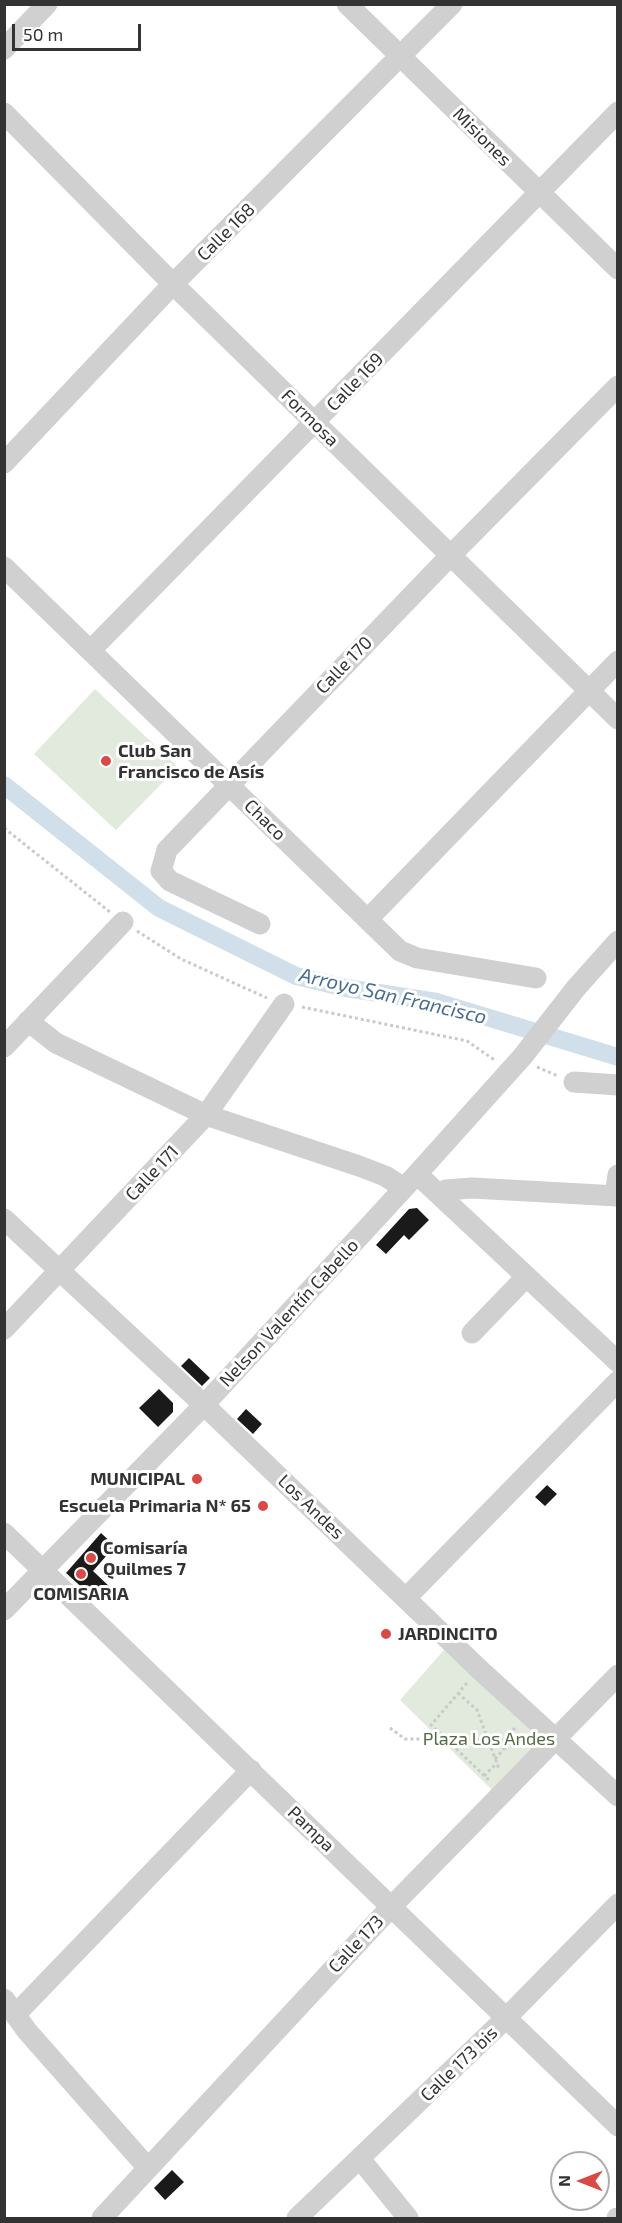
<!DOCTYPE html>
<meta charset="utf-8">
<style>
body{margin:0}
#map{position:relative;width:622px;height:2223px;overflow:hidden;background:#fff;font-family:"Exo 2",sans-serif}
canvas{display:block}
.frame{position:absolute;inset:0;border:6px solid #333;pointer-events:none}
.north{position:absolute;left:550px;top:2151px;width:60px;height:60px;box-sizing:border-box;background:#fff;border:2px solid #adadad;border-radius:50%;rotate:270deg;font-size:16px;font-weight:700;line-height:24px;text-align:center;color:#333}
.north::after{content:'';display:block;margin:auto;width:21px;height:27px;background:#d84947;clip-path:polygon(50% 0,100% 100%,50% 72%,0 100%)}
.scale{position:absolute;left:12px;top:24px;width:129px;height:27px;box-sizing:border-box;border:3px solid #333;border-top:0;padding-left:8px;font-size:18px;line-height:21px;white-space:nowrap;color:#333;-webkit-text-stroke:4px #fff;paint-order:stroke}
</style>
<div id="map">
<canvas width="622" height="2223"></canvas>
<div class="frame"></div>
<div class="north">N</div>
<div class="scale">50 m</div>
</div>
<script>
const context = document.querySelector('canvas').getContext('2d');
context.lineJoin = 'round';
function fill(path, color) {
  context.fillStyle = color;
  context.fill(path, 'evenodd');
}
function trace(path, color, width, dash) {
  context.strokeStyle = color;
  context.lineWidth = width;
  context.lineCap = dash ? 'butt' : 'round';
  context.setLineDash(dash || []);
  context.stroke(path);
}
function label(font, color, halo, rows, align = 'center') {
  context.font = font + ' "Exo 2",sans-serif';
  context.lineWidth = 6;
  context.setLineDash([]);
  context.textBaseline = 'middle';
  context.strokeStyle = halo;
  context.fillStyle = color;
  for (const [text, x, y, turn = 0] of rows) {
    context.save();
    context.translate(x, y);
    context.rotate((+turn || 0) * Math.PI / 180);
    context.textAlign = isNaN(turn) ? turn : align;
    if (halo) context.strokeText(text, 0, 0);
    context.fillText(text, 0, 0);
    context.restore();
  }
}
fill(new Path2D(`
 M95,689L178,767L116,830L34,754Z
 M444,1650L541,1740L492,1790L400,1700Z`), '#e2e9dd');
trace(new Path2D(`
 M4,785L159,908L296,976L346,988L437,1002L618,1057`), '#d1dfeb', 18);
fill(new Path2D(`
 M417,1208L429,1220L409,1240L404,1235L386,1254L376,1245L409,1209Z
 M189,1358L210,1378L202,1386L181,1366Z
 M159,1389L173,1403V1412L158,1427L139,1408Z
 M246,1409L262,1424L253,1434L237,1419Z
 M547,1485L557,1494L545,1506L535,1497Z
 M101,1533L115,1546L93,1571L111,1588L98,1602L66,1573Z
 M172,2170L184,2182L165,2200L154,2188Z`), '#1a1a1a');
trace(new Path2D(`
 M4,828L110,912
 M137,931L181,959L267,998
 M302,1007L467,1041L496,1061
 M537,1067L558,1076
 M467,1683L431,1725L490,1781
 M458,1693L477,1710L499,1769
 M390,1728L405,1739L526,1740
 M513,1728L526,1744
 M495,1759L512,1740
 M484,1776L497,1763`), '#cacaca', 3, [3, 3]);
trace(new Path2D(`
 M347,4L618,269
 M4,49L47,4
 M4,113L173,284L618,719
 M4,463L173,284L452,4
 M4,567L400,951L417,958L536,978
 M91,650L618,112
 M368,919L618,661
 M260,924L170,881L161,871L167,850L449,557L618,386
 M28,1021L56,1043L206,1115L359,1166L385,1176L404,1188
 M4,1047L123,922
 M574,1082L618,1085
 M417,1174L618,1362
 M439,1195L446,1190L472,1188L618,1196
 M615,1196L618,1175
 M4,1219L204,1405L479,1669L618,1796
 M4,1329L206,1115L284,1004
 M472,1333L526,1277
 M4,1533L618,2126
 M406,1598L618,1381
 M4,1610L204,1405L417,1174L523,1056L576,988L618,941
 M4,1999L27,2031L148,2168
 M15,2015L251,1770
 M361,2160L408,2218
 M102,2218L391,1907L618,1675
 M297,2218L505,2019L618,1904
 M617,2218H618`), '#d0d0d0', 21);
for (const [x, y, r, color] of [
 [106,761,6,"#d84947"],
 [197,1479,6,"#d84947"],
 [263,1506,6,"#d84947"],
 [91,1558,6,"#d84947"],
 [81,1574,6,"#d84947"],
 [386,1634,6,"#d84947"]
]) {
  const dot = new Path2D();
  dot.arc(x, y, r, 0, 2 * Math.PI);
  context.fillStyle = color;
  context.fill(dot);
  trace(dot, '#fff', 2);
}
label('18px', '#333', '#fff', [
 ["Misiones",482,137,45],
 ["Calle 168",226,232,-45],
 ["Calle 169",355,382,-46],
 ["Formosa",310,418,45],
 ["Calle 170",344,665,-46],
 ["Chaco",265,820,44],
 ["Calle 171",152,1173,-47],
 ["Nelson Valentín Cabello",289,1313,-47],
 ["Los Andes",311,1507,44],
 ["Pampa",311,1829,44],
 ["Calle 173",356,1944,-47],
 ["Calle 173 bis",459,2064,-44]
]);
label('bold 18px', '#333', '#fff', [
 ["Club San",118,751],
 ["Francisco de Asís",118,772],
 ["MUNICIPAL",185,1479,"right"],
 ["Escuela Primaria N* 65",251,1506,"right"],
 ["Comisaría",103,1548],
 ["Quilmes 7",103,1569],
 ["COMISARIA",81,1594,"center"],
 ["JARDINCITO",398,1634]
], 'left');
label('18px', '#526c43', '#fff', [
 ["Plaza Los Andes",489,1739]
]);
label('italic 20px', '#466c90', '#fff', [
 ["Arroyo San Francisco",393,996,13]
]);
</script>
